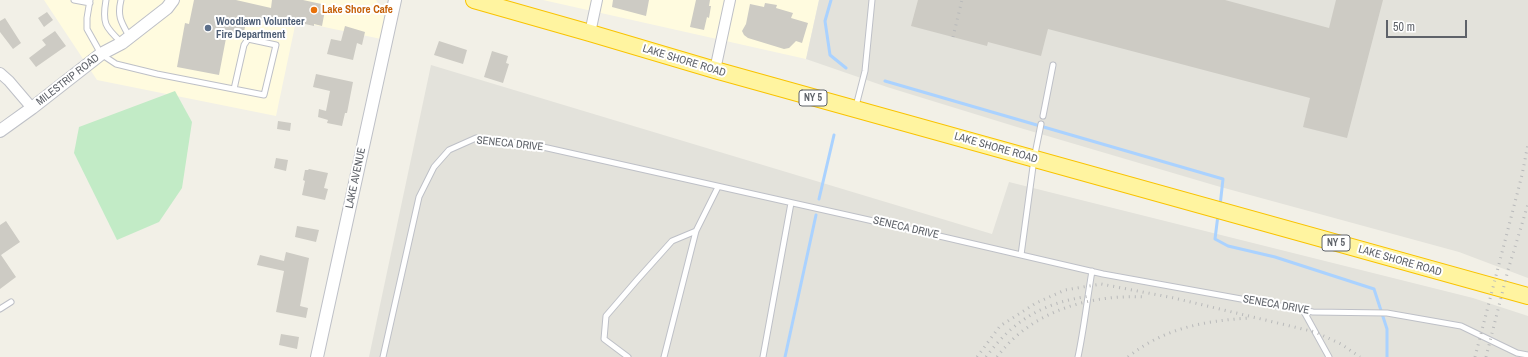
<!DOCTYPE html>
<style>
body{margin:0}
#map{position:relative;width:1528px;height:357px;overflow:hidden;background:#f2f0e7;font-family:"Archivo Narrow",sans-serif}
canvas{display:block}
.scale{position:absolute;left:1386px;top:20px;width:81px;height:18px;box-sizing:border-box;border:2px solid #5e6269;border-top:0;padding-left:5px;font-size:12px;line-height:14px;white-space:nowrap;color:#5e6269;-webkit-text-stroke:3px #fff;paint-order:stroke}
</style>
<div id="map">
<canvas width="1528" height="357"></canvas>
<div class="scale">50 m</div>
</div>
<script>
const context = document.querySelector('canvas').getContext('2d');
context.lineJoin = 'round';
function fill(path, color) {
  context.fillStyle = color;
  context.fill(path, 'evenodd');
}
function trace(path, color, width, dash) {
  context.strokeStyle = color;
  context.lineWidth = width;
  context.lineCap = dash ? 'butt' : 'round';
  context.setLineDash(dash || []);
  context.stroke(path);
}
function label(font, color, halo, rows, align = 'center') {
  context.font = font + ' "Archivo Narrow",sans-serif';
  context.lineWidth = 4;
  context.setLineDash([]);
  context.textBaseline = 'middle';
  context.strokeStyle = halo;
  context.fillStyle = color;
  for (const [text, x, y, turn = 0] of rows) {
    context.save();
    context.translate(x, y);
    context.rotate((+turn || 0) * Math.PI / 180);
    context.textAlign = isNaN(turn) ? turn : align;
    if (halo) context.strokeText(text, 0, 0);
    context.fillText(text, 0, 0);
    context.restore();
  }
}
fill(new Path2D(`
 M44,0H376L386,15L381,39L296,21L276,116L97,80Z
 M543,0H819L806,59Z`), '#fffbdf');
fill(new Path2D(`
 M819,0H1528V278L1459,252L1217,186L1017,127L887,87L806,59Z
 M431,65L992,234L1009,182L1473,298L1528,316V357H369Z`), '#e3e2db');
fill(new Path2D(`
 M175,91L192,122L182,188L159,222L117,240L74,153L79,127Z`), '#c2ebc6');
trace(new Path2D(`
 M831,0L825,21L830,55L846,68
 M885,81L1223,179L1220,206
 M819,199L834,135
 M1218,215L1215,239L1228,246L1275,257L1374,289L1387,329V357
 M785,357L816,215`), '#aad2ff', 3);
fill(new Path2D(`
 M194,0H236L271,8L272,0H303L326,5L322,26L314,24V26L287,20L286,26L247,18L243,36L227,33L219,75L177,67L185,23L189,24Z
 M613,0H649L646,16L612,7Z
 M696,0H710L709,6H711L709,18L707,17L704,30L690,27Z
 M918,0H1225L1329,28L1336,0H1383L1347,138L1303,127L1310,98L1048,29L1041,56L988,42L987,46L911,26Z
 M765,3L777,5L776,8L793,13L791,18L808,23L802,43L796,41L789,48L784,49L748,38L744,35L742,31L746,24L750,4L764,7Z
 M47,12L53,20L44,27L38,18Z
 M5,18L21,43L13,49L0,32V21Z
 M345,26L365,32L362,45L357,43L353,60L327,54L331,39L341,41Z
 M55,31L66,46L36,67L29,58L46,45L42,40Z
 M439,41L467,50L463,64L434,55Z
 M492,51L508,56L506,63L509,64L503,83L484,77Z
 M316,74L353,82L347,113H345L342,126L327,123L328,120L318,117L319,109L326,111L330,91L313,87Z
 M278,121L291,123L290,131L277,129Z
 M276,158L288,160L286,171L274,168Z
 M309,169L328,173L324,188L328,189L325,200L302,195L305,181L303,180L305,170H308Z
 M6,221L20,242L1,255L16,277L0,289V225Z
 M297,226L319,230L316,242L295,237Z
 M286,252L309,258L300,306L308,308L306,318L276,312L284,271L257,265L260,255L284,261Z
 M281,334L299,337L297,349L279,345Z`), '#cdcbc4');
const service = new Path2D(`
 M74,0L90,3
 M90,0L87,18V29L101,54L116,64L157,74L264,95L276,45L248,39L244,45L234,89
 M106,0C102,23 105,27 121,42
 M121,0C117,16 121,22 129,36
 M856,106L865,71L872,0
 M1043,116L1053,65
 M1021,255L1034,159L1041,124
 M0,309L11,302
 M1303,310L1329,357
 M383,357L419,197L434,167L449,150L476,138L534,145L909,229L1103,274L1313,312L1387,313L1461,326L1517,353L1528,355
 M628,357L604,339L606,316L637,280L672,241L696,231
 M664,357L696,231L718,187
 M763,357L791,203
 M1078,357C1084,329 1087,300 1092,271`);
const minor = new Path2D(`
 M590,33L597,0
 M715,70L730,0
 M0,73L9,81L32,108`);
const tertiary = new Path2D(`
 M0,131L32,108L101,54L122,43L167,8L173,0
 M317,357L395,0`);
const trunk = new Path2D(`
 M474,0L590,33L715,70L1528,296`);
trace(service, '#bec0c7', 7);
trace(minor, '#bec0c7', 12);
trace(tertiary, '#bec0c7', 14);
trace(trunk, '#f9c300', 18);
trace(service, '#fff', 5);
trace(minor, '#fff', 10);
trace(tertiary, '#fff', 12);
trace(trunk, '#fff4a0', 16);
trace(new Path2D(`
 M953,37L962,0
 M977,357L1000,326L1036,303L1065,290L1101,284L1174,298L1315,332L1341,344L1360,357
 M986,357C1014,319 1045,302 1091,296
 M997,357C1031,311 1090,294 1146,297
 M1128,357C1164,328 1204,321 1249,318
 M1475,357L1522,175L1528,144
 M1486,357L1508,270L1528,204`), '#b8b9ba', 3, [1, 5]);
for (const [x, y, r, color] of [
 [314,10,4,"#e8710a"],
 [208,28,4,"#5c6f8a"]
]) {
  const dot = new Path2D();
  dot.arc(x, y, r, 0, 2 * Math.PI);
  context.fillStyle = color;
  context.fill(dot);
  trace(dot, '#fff', 1.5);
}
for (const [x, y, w] of [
 [813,98,28],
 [1336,243,28]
]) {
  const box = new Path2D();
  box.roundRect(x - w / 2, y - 8, w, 16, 3);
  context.fillStyle = '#fff';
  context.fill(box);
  trace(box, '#5e6269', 1);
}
label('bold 10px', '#5e6269', null, [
 ["NY 5",813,98],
 ["NY 5",1336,243]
]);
label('bold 11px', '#c56008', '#fff', [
 ["Lake Shore Cafe",322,10]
], 'left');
label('bold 11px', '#4e5e75', '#fff', [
 ["Woodlawn Volunteer",216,22],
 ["Fire Department",216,35]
], 'left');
label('11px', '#5e6269', '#fff', [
 ["LAKE SHORE ROAD",684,61,17],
 ["MILESTRIP ROAD",68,80,-38],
 ["SENECA DRIVE",510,144,6],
 ["LAKE SHORE ROAD",996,148,16],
 ["LAKE AVENUE",356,178,-78],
 ["SENECA DRIVE",906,228,13],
 ["LAKE SHORE ROAD",1400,261,16],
 ["SENECA DRIVE",1276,305,10]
]);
</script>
